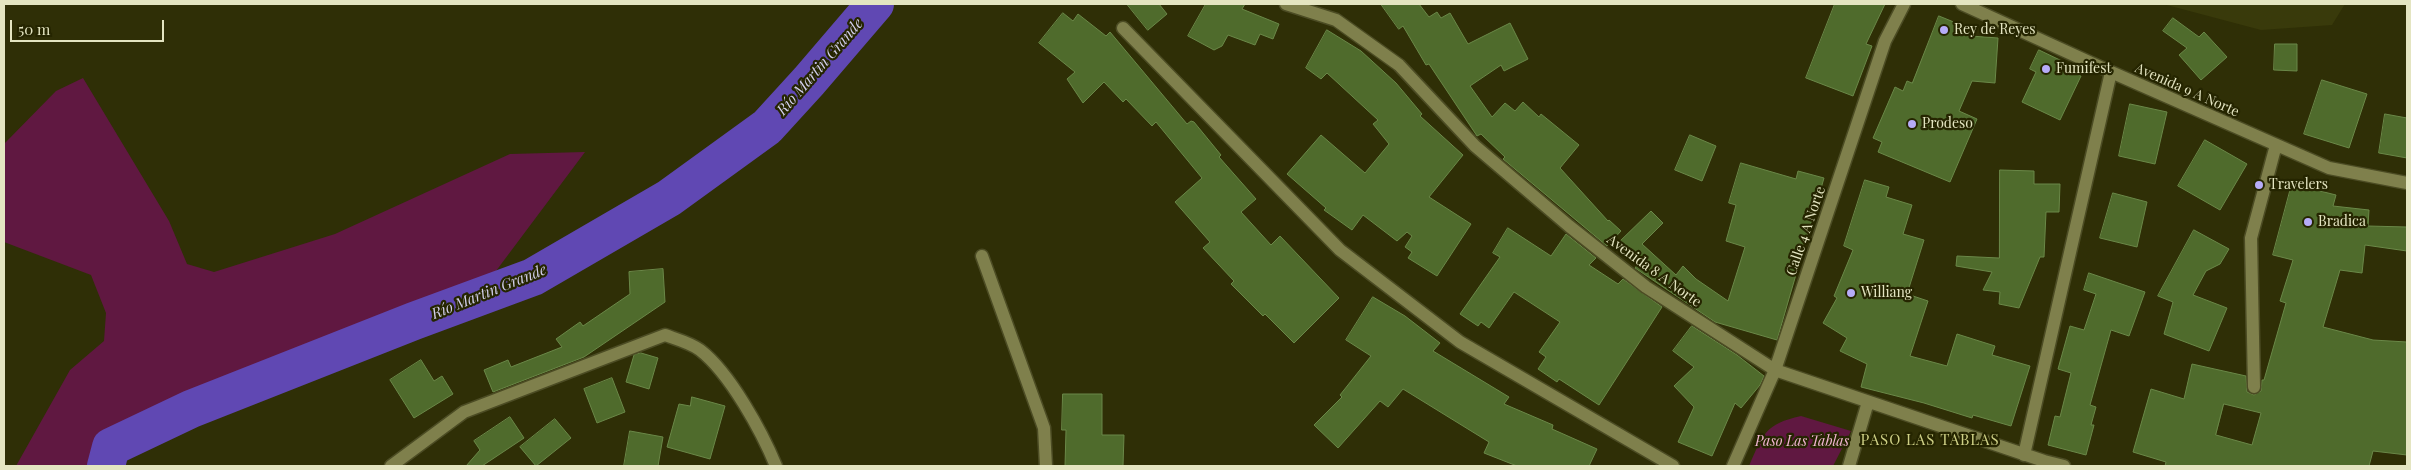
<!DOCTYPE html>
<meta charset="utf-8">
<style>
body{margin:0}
#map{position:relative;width:2411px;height:470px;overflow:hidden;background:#2f2f06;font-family:"Playfair Display",serif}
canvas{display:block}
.frame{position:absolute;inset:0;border:5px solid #e4e5c1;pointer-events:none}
.scale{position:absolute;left:10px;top:20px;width:154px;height:22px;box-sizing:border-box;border:2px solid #e4e5c1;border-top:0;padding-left:6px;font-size:15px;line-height:18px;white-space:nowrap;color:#e4e5c1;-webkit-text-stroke:4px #252500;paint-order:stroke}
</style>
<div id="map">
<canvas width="2411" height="470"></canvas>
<div class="frame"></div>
<div class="scale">50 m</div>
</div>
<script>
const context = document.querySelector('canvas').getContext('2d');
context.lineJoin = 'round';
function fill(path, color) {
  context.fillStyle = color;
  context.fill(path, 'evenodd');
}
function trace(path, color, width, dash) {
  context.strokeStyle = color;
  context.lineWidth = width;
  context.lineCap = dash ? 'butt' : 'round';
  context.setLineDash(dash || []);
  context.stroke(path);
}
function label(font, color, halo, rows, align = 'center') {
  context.font = font + ' "Playfair Display",serif';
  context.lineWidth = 4.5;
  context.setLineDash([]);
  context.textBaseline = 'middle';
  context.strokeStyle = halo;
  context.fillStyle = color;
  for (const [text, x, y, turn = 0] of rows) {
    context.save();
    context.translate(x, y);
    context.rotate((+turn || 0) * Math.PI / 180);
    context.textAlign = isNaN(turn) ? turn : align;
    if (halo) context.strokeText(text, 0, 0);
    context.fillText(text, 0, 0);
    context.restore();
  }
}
fill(new Path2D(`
 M2163,4H2345L2332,25L2261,30Z`), '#393a0b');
fill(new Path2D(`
 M83,78L169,221L187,264L214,272L335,234L510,154L585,152L487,283L109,443L116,466H16L70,370L104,341L106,313L91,275L4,242V144L56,91Z
 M1801,416L1851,431L1833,466H1749C1763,434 1765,424 1801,416Z`), '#601841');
trace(new Path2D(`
 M106,466L111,447L191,409L414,321L533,277L669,198L767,127L809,81L875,4`), '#6048b3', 38);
const building = new Path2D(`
 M1127,4H1159L1167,14L1148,30Z
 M1206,4H1245L1242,9L1279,24L1273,39L1260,34L1255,45L1228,35L1222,46L1214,50L1188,36Z
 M1381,4H1419L1429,17L1437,12L1441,18L1450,13L1468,44L1510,23L1528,59L1504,71L1501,65L1470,86L1492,117L1505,103L1515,111L1523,102L1539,117L1541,114L1579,145L1560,168L1608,221L1609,220L1621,231L1607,246L1503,159L1505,157L1481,134L1477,136L1429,64L1426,65L1403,26L1399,29Z
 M1835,4H1885L1866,44L1872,46L1853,96L1806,78Z
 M1063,13L1073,21L1078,14L1106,36L1110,32L1187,124L1191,121L1194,122L1221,155L1219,157L1256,199L1241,212L1271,245L1280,236L1339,298L1294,343L1265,314L1263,316L1231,284L1234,281L1203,248L1210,242L1175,202L1202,178L1156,122L1152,126L1126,99L1123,102L1104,82L1083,103L1067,79L1075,72L1039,43Z
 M1939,16L1961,25L1957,35L1998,38L1995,83L1972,81L1959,111L1977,119L1950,182L1878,152L1882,142L1873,138L1895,87L1903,91L1907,81L1912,83Z
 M2173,18L2199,37L2204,32L2227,57L2201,80L2179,55L2187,48L2163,31Z
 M1327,30L1361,51L1396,83L1422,114L1420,116L1463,155L1429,197L1471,224L1437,276L1408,258L1412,252L1405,247L1412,236L1407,232L1397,241L1363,215L1352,230L1324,210L1326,208L1287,174L1321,135L1365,173L1389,144L1373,124L1378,120L1327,73L1321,79L1306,68Z
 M2275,44H2297V71L2274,70Z
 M2039,50L2062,61L2060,67L2081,76L2060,120L2022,102L2036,72L2030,69Z
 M2322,80L2367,94L2349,148L2304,134Z
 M2130,104L2167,112L2155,164L2119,156Z
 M2385,114L2407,118V158L2379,153Z
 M1690,135L1716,146L1702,181L1675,170Z
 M2205,140L2247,164L2220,210L2178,186Z
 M1741,163L1796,179L1798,171L1824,178L1777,340L1715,322L1635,268L1638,264L1618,243L1651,211L1663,223L1642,244L1676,275L1683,266L1696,279L1728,301L1745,247L1726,241L1736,205L1729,203Z
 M2000,170L2034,171V184H2060L2059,212H2046L2044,257H2040L2019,308L1999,304L2000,292L1983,290L1992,272L1956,266L1957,256L1999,258Z
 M1865,180L1889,187L1886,197L1912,205L1903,234L1924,240L1907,294L1928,301L1910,356L1947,366L1957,334L1995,346L1992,355L2030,366L2011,426L1973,415L1972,418L1924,403L1861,387L1867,364L1840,351L1847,338L1823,323L1837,298L1834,296L1853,250L1844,246Z
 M2292,184L2336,195L2333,206L2369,210L2368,226L2407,227V251L2365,245L2362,273L2340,270L2323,327L2373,340L2407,342V455L2373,451L2369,466H2165L2166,462L2133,452L2151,389L2184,399L2192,364L2246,376L2247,392L2254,395L2261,391L2262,380H2264L2286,303L2280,301L2293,260L2273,255ZM2224,404L2261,413L2252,445L2216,435Z
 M2113,193L2147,202L2137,247L2100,238Z
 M1508,228L1551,256L1566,234L1596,258L1589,265L1618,284L1623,279L1662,307L1599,405L1559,379L1557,382L1538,369L1546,357L1539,352L1560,322L1514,292L1489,328L1481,322L1478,326L1460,314L1500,257L1493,253Z
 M2194,230L2229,249L2220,264L2206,271L2193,295L2227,308L2209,351L2164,334L2173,302L2158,296Z
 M663,269L665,302L584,357L493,392L484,370L508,360L511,367L562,347L556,339L580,322L583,326L630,294L629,272Z
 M2089,273L2145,292L2129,336L2111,330L2090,405L2096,407L2091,425H2094L2086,455L2048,445L2055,416L2060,417L2071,373L2058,369L2070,326L2084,330L2096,294L2084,290Z
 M1373,297L1405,316L1440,343L1433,351L1509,397L1504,404L1553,425L1552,429L1597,449L1589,466H1517L1484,453L1489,442L1403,389L1388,407L1380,401L1338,448L1314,425L1342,397L1340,395L1371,356L1346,340Z
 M1692,326L1737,355L1764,376L1760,385L1741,408L1735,403L1712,456L1678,442L1694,407L1674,386L1694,367L1673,351Z
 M641,353L658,358L649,389L626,382L634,355Z
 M421,360L434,381L442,376L453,394L414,418L390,380Z
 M612,378L625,412L597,423L584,389Z
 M1063,394H1102V435H1124L1123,466H1065L1066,430H1062Z
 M692,397L725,406L710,459L667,447L679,404L690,406Z
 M510,417L524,438L482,466H466L480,450L474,441Z
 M555,419L571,438L536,466L520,447Z
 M630,431L663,437L658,466H624Z`);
fill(building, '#4f6b2c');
trace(building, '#6a8848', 1);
const minor = new Path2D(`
 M1286,4L1336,20L1399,65L1475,146L1569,226L1646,287L1775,370L2044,461L2064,466
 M1962,4L2111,72L2329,168L2407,183
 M1123,28L1340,250L1460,342L1673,466
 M982,256L1044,428L1046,466
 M2254,387L2251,238L2276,145
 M2024,455L2111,72
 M391,466L464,412L665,335C676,339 691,343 700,350C730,373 762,432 776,466
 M1733,466L1775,370L1885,41L1904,4
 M1849,466L1868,402`);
trace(minor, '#4c4c24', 15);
trace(minor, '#7f804c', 12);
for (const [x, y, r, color] of [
 [1944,30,5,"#b6acf8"],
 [2046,69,5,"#b6acf8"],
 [1912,124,5,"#b6acf8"],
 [2259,185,5,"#b6acf8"],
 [2308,222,5,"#b6acf8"],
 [1851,293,5,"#b6acf8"]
]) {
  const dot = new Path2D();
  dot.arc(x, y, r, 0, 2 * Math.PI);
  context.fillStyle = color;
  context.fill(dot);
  trace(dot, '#252500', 2);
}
label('14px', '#e4e5c1', '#252500', [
 ["Rey de Reyes",1954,30],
 ["Fumifest",2056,69],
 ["Prodeso",1922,124],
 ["Travelers",2269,185],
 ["Bradica",2318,222],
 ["Williang",1861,293]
], 'left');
label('14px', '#e4e5c1', '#252500', [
 ["Avenida 9 A Norte",2187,90,24],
 ["Calle 4 A Norte",1806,231,-71],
 ["Avenida 8 A Norte",1654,271,36]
]);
label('italic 14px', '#f2b6d2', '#252500', [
 ["Paso Las Tablas",1802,442]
]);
label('italic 15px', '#d2cfeb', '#252500', [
 ["Río Martin Grande",820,67,-49],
 ["Río Martin Grande",489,292,-22]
]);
context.letterSpacing = '1px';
label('15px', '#cfd186', '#252500', [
 ["PASO LAS TABLAS",1930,440]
]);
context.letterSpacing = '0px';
</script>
